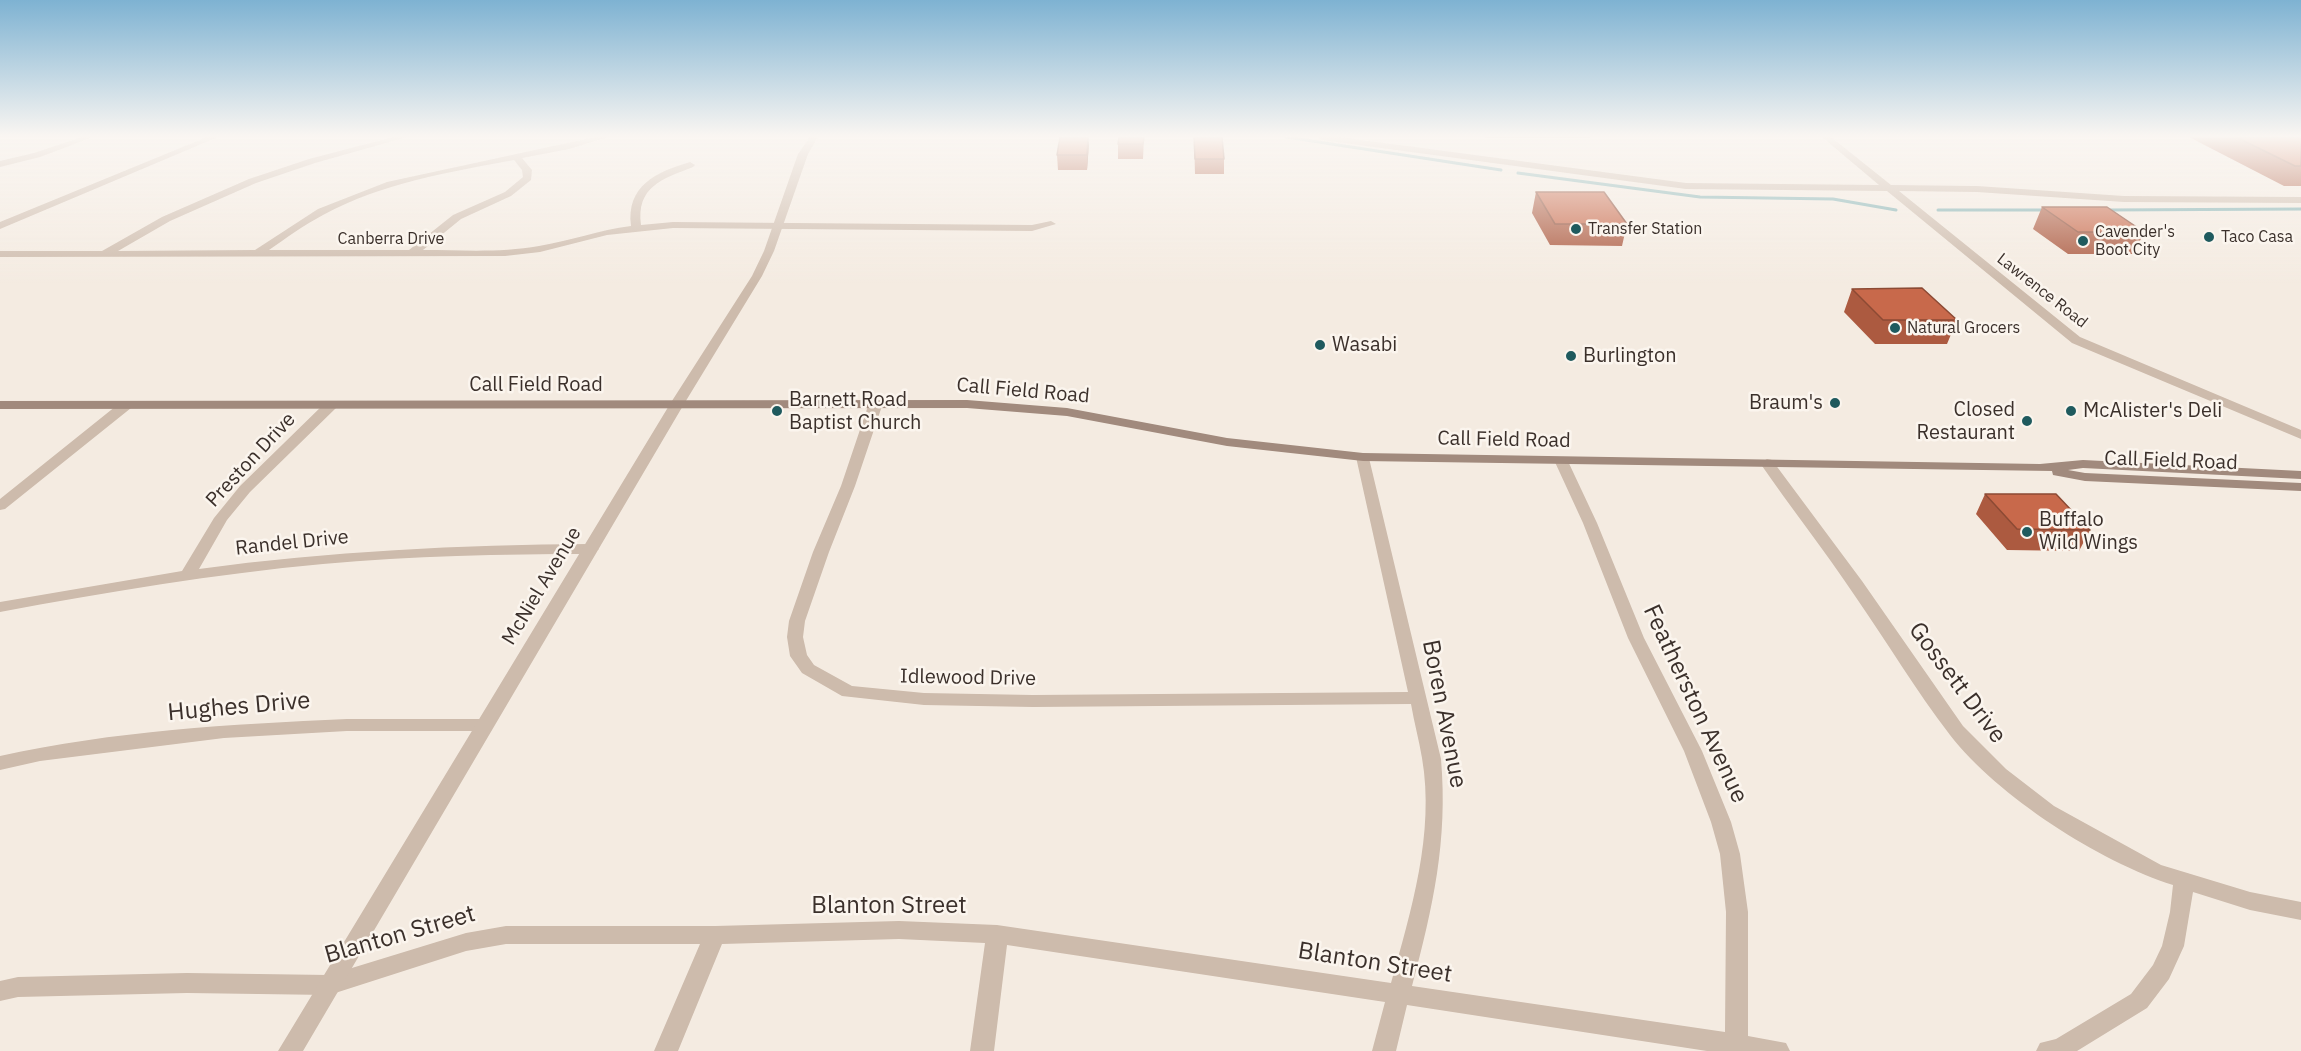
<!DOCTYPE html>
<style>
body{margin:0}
canvas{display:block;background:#f4ebe1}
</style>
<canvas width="2301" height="1051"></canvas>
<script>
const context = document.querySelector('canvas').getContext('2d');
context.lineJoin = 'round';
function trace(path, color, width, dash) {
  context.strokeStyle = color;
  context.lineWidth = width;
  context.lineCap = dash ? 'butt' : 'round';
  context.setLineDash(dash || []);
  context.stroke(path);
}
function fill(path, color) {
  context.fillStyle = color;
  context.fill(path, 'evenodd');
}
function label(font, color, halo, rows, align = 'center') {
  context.font = font + ' "IBM Plex Sans",sans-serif';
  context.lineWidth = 5;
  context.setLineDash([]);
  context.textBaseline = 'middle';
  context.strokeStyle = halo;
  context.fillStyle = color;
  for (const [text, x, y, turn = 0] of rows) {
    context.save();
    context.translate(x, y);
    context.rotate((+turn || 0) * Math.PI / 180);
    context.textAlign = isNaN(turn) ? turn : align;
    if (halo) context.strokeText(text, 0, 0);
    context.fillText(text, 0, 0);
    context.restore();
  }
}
trace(new Path2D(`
 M1286,137L1501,170
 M1518,173L1700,197L1833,199L1896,210
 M1938,210H2046
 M2105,210L2301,209`), '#7fb0b2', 3);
fill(new Path2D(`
 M82,137H93L40,157L0,167V161L34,153Z
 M207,137H218L0,229V222Z
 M393,137H407L315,163L256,183L170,221L118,251L255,250L318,209L387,182L595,137H608L569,149L522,158L532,170L531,180L511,196L461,219L423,250C461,250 501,253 539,246C570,241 599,230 631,226C626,186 656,172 690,162L695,165L693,167C662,179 636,187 641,225L673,222L1032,225L1051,221L1056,224L1032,231L673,228L607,235L540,252L505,256L0,257V251H102L162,217L249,179L309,159ZM514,160L522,170L523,177L505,192L453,215L409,250H269C286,238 304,225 323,215C382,183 449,172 514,160Z
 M876,399L883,403L855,486L829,552L805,621L803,637L807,655L814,665L852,686L924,693L1033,695L1408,692L1356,457L1358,454H1368L1441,759C1448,841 1433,907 1412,986L1725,1032L1726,912L1720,854L1711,822L1684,751L1628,638L1583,523L1554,460L1556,457H1566L1597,523L1644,638L1702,751L1731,822L1740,854L1748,912V1036L1786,1043L1790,1051H1707L1407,1005L1396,1051H1372L1385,1002L1007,945L994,1051H970L985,943L899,939L722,944L678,1051H654L700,944H506L466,951L329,995L187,993L18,997L0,1001V981L18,977L187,973L329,975L466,933L506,926H715L899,921L997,925L1391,983C1411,911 1435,833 1422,758C1419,740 1414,722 1411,704L1033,707L924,705L842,696L802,673L790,656L787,637L789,621L813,552L841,486L869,403Z
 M126,401L133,405L131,408L5,509L0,510V499L121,402Z
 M331,401L338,405L336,408L250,492L227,520L199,569C329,551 460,545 591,544L599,549L591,554C502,554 412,556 323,564C215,574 107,592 0,612V602L182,571L214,518L240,486L326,402Z
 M1767,459L1772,460L1862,581L1963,726L2006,769L2054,806L2161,865L2250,892L2301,902V920L2250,910L2193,892L2184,946L2169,979L2147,1008L2077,1051H2036L2040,1043L2056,1039L2131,994L2153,965L2162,946L2170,912L2173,885C2100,862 1997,796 1950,735C1916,691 1887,642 1855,596C1825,551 1791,508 1760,463Z
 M347,719H485L491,720L494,725L491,730L485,731H347L224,738L40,761L0,770V756C113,731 231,724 347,719Z`), '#cdbbac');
fill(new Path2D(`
 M810,137H818L808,154L774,251L762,276L684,404L303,1051H278L670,404L752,276L764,251L798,154Z
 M1318,137H1339L1686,183L1879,185L1822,137H1831L1891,185L1977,186L2124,196L2301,197V203L2124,202L1977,192L1899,191L2080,337L2301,430V439L2072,343L1887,191L1686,189L1322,140Z`), '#cdbbac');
fill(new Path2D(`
 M967,400L1067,408L1227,438L1363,453L2040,464L2083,460L2301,471V479L2083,468L2068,470L2085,473L2301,483V491L2085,481L2053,475L2052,471L1363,461L1227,446L1067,416L967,408L0,409V401Z`), '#a18a7d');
fill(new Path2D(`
 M1144,137L1143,159H1118V144Z
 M1194,137L1224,159V174H1195Z
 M1485,137H1590V138H1486Z
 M2189,137H2301V186H2284Z
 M1089,144L1087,170H1058L1057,155Z
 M1536,192L1627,224L1622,246L1550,245L1532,213Z
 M2042,207L2144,232L2134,254H2068L2033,229Z
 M1852,289L1957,320L1947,344H1875L1844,312Z
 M1985,494L2090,530L2079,551L2007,550L1976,514Z`), '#ac5a40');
fill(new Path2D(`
 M1088,137L1089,144L1087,170V155Z`), '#8c4a34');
const building = new Path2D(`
 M1060,137H1088L1087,155H1057Z
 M1119,137H1144L1143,144H1118Z
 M1194,137H1222L1224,159H1195Z
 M2236,137H2301V166H2295Z
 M1536,192H1604L1627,224H1555Z
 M2042,207H2107L2144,232H2078Z
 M1922,288L1957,320H1883L1852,289Z
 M1985,494H2056L2090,530L2017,529Z`);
fill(building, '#c8694b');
trace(building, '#8c4a34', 1.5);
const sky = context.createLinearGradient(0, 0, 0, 284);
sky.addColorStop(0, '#7eb2d2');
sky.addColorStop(0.48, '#faf6f2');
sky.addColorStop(1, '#faf6f200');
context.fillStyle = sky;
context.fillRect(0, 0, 2301, 284);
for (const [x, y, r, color] of [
 [1576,229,6,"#1f5a5e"],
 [2209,237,6,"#1f5a5e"],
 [2083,241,6,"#1f5a5e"],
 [1895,328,6,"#1f5a5e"],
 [1320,345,6,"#1f5a5e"],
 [1571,356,6,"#1f5a5e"],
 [1835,403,6,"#1f5a5e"],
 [777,411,6,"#1f5a5e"],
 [2071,411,6,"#1f5a5e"],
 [2027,421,6,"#1f5a5e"],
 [2027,532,6,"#1f5a5e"]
]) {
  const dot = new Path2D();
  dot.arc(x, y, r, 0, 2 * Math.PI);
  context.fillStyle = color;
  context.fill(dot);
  trace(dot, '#fbf5ee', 2);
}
label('16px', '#3b302b', '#fbf5ee', [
 ["Transfer Station",1588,229],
 ["Cavender's",2095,232],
 ["Boot City",2095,250],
 ["Taco Casa",2221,237],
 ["Natural Grocers",1907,328]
], 'left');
label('16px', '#3b302b', '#fbf5ee', [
 ["Canberra Drive",391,239],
 ["Lawrence Road",2042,291,38]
]);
label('20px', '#3b302b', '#fbf5ee', [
 ["Wasabi",1332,345],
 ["Burlington",1583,356],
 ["Barnett Road",789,400],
 ["Baptist Church",789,423],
 ["Braum's",1823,403,"right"],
 ["Closed",2015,410,"right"],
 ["Restaurant",2015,433,"right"],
 ["McAlister's Deli",2083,411],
 ["Buffalo",2039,520],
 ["Wild Wings",2039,543]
], 'left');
label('20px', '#3b302b', '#fbf5ee', [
 ["Call Field Road",536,385],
 ["Call Field Road",1023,391,5],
 ["Call Field Road",1504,440,1],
 ["Preston Drive",251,460,-47],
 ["Call Field Road",2171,461,2],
 ["Randel Drive",292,543,-6],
 ["McNiel Avenue",542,586,-59],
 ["Idlewood Drive",968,678,1]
]);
label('24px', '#3b302b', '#fbf5ee', [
 ["Gossett Drive",1957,683,53],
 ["Featherston Avenue",1695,704,65],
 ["Hughes Drive",239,707,-5],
 ["Boren Avenue",1444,714,79],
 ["Blanton Street",889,906],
 ["Blanton Street",400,935,-16],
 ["Blanton Street",1375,963,9]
]);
</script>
